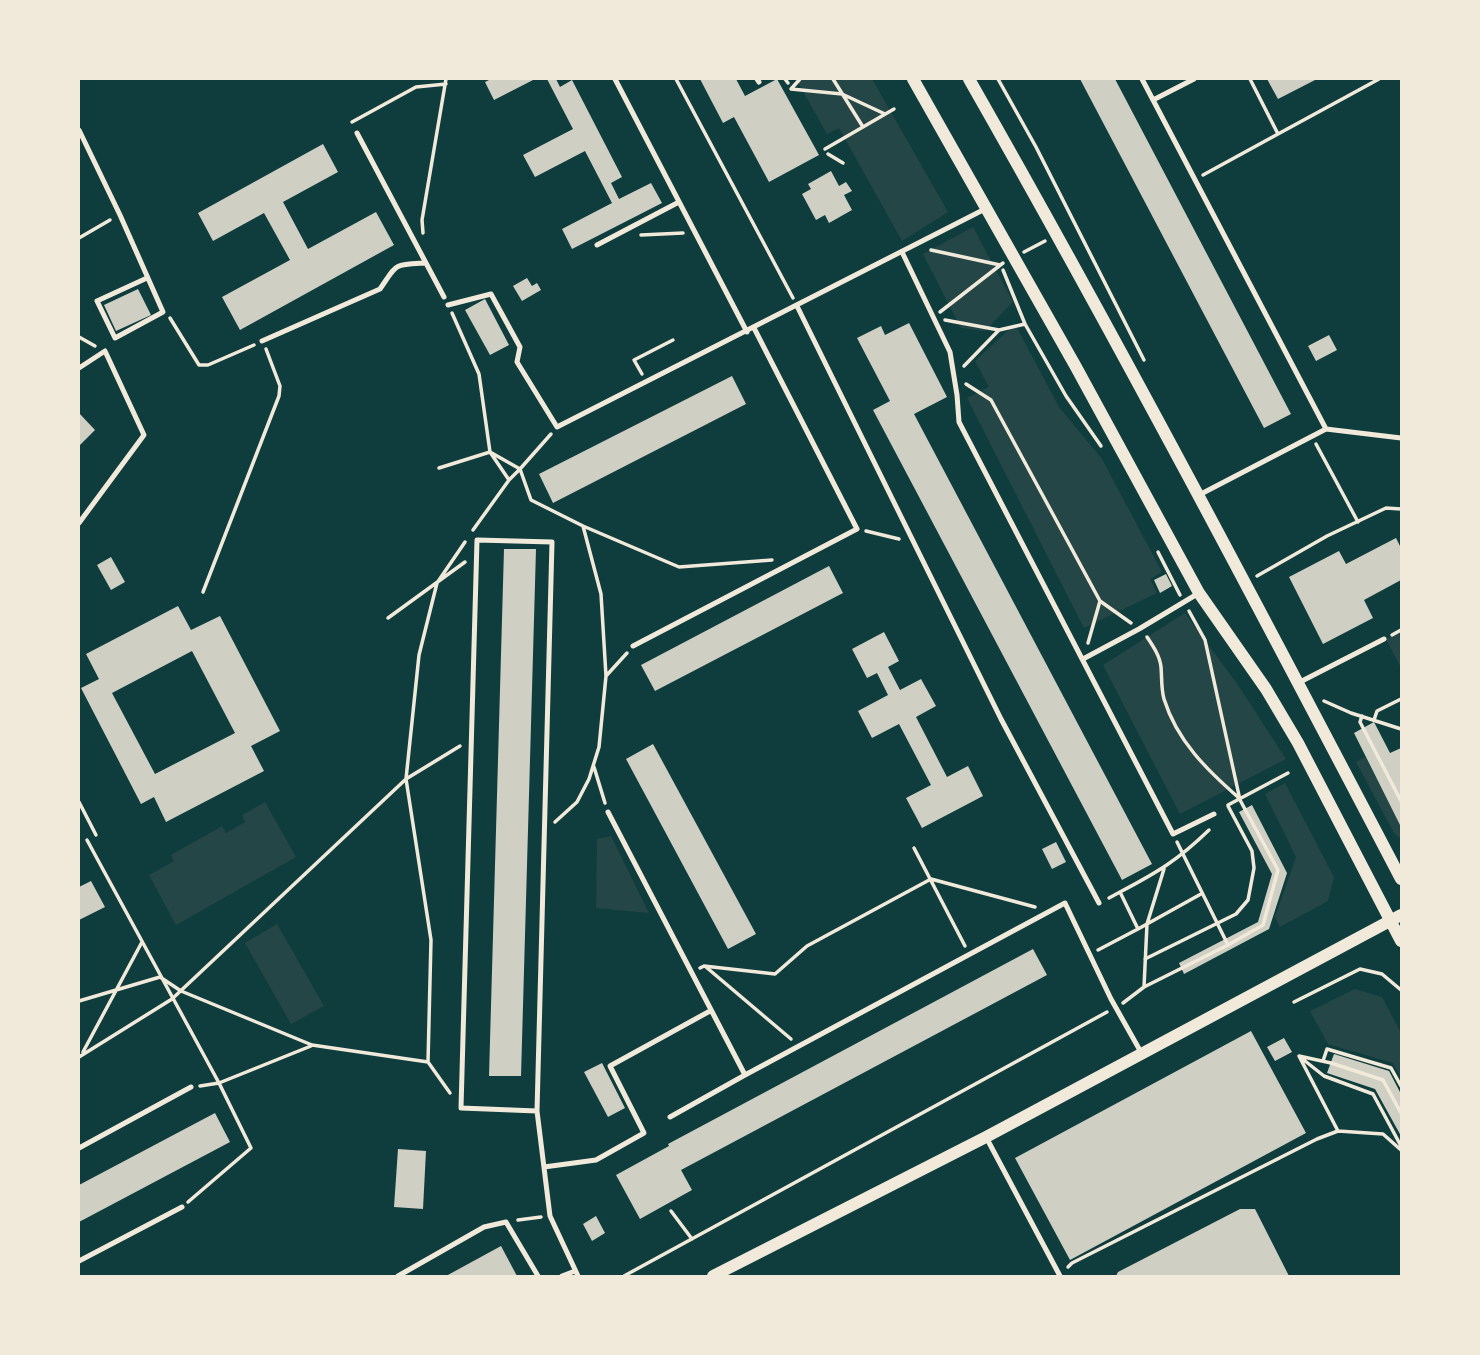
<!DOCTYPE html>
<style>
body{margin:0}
#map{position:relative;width:1480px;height:1355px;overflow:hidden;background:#0f3d3e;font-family:Rubik,sans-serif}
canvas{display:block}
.frame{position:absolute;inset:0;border:80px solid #f1e9da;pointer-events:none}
</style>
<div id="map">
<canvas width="1480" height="1355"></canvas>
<div class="frame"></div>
</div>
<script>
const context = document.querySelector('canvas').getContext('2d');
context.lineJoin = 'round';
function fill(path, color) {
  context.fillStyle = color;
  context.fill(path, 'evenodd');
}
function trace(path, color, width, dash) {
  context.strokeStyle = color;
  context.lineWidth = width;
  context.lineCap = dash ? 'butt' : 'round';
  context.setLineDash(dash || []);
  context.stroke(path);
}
fill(new Path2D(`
 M796,79H872L948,212L902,241L839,128L827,134Z
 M973,227L1013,302L985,331L961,328L923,254Z
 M1015,324L1059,407L1102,459L1162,572L1150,579L1157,593L1084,628L967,398L989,387L975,361Z
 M1185,613L1238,685L1286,759L1180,814L1103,665Z
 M1401,632V666H1400L1386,639Z
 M1365,757L1401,826V839L1394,833L1356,762Z
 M1285,783L1334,877L1328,901L1280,927L1275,917L1296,857L1265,794Z
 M265,802L296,857L176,925L149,875L174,861L171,855L222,826L226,833L245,822L242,815Z
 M611,836L649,913L596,908L597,839Z
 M277,924L324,1006L291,1024L245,943Z
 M1355,989L1382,997L1401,1033V1078L1393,1063L1328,1044L1310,1011Z`), '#244646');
fill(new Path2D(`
 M491,79H535L494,100L485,82Z
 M547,79H556L560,87L572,80L622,177L611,183L619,199L651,183L662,203L572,249L562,229L612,203L585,151L535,177L523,155L573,129Z
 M700,79H736L745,96L777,79L819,155L769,182L734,117L723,123Z
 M1080,79H1115L1291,414L1264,428Z
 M1267,79H1317L1278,99Z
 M323,144L338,172L283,202L308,249L376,212L394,245L240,330L222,297L290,260L264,213L213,241L198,213Z
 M831,171L839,186L846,182L852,191L844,195L852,210L829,223L825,215L816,220L802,194L811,189L808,184Z
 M527,278L532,286L537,283L541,290L522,301L513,286Z
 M138,289L151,315L116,331L104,305Z
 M485,299L509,345L490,355L465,310Z
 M909,323L947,397L914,414L1152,864L1122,880L873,410L890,401L857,338L881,326L885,335Z
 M1329,335L1337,350L1316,361L1308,346Z
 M732,376L746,404L553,503L539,474Z
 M79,413L95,430L79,446Z
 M1396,538L1401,548V580L1364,600L1373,618L1323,644L1289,577L1339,551L1346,564Z
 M504,549H536L521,1076H489Z
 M111,557L125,582L111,590L97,565Z
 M829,566L843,593L655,691L641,665Z
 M1166,574L1172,586L1160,593L1154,580Z
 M178,606L191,630L220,616L280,731L251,746L264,771L166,822L154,797L141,804L81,688L99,679L86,654ZM192,651L235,733L155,774L112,693Z
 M884,632L899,661L888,667L900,690L921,679L936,706L916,717L947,777L968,766L983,796L922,828L906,798L931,785L899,724L872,738L858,711L888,695L877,673L867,678L852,649Z
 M1374,722L1390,753L1401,748V827L1354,733Z
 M653,744L756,934L728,949L626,759Z
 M1252,805L1287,873L1269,929L1184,974L1179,963L1258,922L1272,874L1239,812Z
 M1056,842L1066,862L1052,869L1042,849Z
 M91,881L105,907L79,920V887Z
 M1033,949L1047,975L681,1170L692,1190L640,1219L616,1175L669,1146L668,1144Z
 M1251,1031L1306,1133L1070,1260L1015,1158Z
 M1284,1038L1292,1052L1275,1061L1267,1047Z
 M1334,1054L1389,1071L1401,1094V1136L1375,1089L1327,1073Z
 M602,1063L625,1108L608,1117L584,1072Z
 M215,1113L230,1142L79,1222V1185Z
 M398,1149L426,1151L423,1209L394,1207Z
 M1240,1209H1255L1289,1276H1116L1118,1272Z
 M596,1216L605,1233L592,1241L583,1224Z
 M501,1246L517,1276H446Z`), '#cfcfc3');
trace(new Path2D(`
 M676,79L793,298
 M785,79L788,83
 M833,79L863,127
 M998,79L1036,147L1144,360
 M1250,79L1278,134L1379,79
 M791,89L842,94L885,114
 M791,89L800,79
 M352,122L416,87L446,84
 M825,149L894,109
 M828,154L843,163
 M1203,175L1278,134
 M423,233L422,220L446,79
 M641,235L683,233
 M79,238L110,220
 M931,250L1000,265
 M1024,252L1045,241
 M940,312L1003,263
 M452,313L479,374L490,452L520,469L551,434
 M170,318L199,365H208L254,345
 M945,320L999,330L1025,324L1003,270
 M1025,324L1066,396L1101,446
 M79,337L95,346
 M964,366L999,330
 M642,374L634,360L673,340
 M966,384L991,400L1100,601L1131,623
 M1316,444L1358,522
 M439,468L490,452L509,480
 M583,526L679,567L772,560
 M473,530L509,480L520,469L531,500L583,526L601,594L606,676
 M866,531L899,539
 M1158,552L1180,595
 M1257,576L1327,536L1386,508L1401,509
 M203,592L279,396L280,386L266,349
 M388,618L465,562
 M1392,635L1401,630
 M1147,637C1153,646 1160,656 1161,667C1162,678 1161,688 1164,699C1177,741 1207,770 1239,798
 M1088,643L1100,601
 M1324,701L1351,713L1401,729
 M1362,716L1360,722L1401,801
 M1374,720L1377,711L1401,699
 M594,767L605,803
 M79,802L96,835
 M1228,805L1288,773
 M555,822L577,802L589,779L599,747L606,676L627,653
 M87,840L219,1083L251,1148L188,1202
 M1177,842L1228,945L1263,925L1278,870L1240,800L1205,640L1189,611
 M914,848L965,946
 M1120,892C1158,872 1178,860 1209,830
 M1109,898L1120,892L1138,929L1201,894
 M1098,950L1138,929
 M1145,959L1236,914L1248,900L1254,868L1252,851L1228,806
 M706,967L791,1039
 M700,968L704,966L775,974L807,946L931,879L1035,907
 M1144,987L1147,924L1164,869
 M79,1001L160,977L181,991L312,1045L428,1062L450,1093
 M1294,1002L1360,969L1382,974L1401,990
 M1123,1003L1144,987L1228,945
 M83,1052L142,942
 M79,1057L172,999L406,779L419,655L437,583L465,542
 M1300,1057L1324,1076L1373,1094L1401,1146
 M1323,1061L1327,1049L1391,1068L1401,1086
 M428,1062L431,940L406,779L460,746
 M200,1086L219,1083L311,1046
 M1338,1131L1299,1056L1331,1063L1383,1080L1401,1113
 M671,1211L692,1239
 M518,1220L541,1217
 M1068,1267L1072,1263L1317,1139L1338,1131L1383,1134L1401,1150
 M624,1276L1107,1012`), '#f1e9da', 3.5);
trace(new Path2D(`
 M615,79L747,332
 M757,79L759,82
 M1142,79L1326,429L1199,495
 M1153,100L1194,79
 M79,130L120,215L163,312L115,338L97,301L147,278
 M357,133L444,297
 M597,245L679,202
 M902,252L950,352L957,395L959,422L1173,834L1214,814
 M448,305L491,294L520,347L517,362L557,427L985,209
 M797,306L1001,719L1099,903
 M262,341L380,289C398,263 392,265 426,263
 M79,368L105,351L144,435L79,523
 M1326,429L1401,438
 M633,646L857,529L754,328
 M1083,659L1139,629L1199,593
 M1298,683L1384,639
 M608,812L745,1075
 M537,1111L461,1108L477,540L552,542L537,1111L550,1216L578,1276
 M670,1117L745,1075L1065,903L1111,999L1142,1054
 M986,1137L1060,1276
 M79,1148L191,1087
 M544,1167L596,1160L644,1133L610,1066L710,1011
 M79,1261L182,1207
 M398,1276L484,1227L506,1222L538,1276
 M562,1276L575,1271`), '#f1e9da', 5);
trace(new Path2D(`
 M913,79L1076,367L1199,593L1266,689L1298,743L1401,941
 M969,79C1119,342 1260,610 1401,879
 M713,1276L986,1137L1401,915`), '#f1e9da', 12);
</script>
